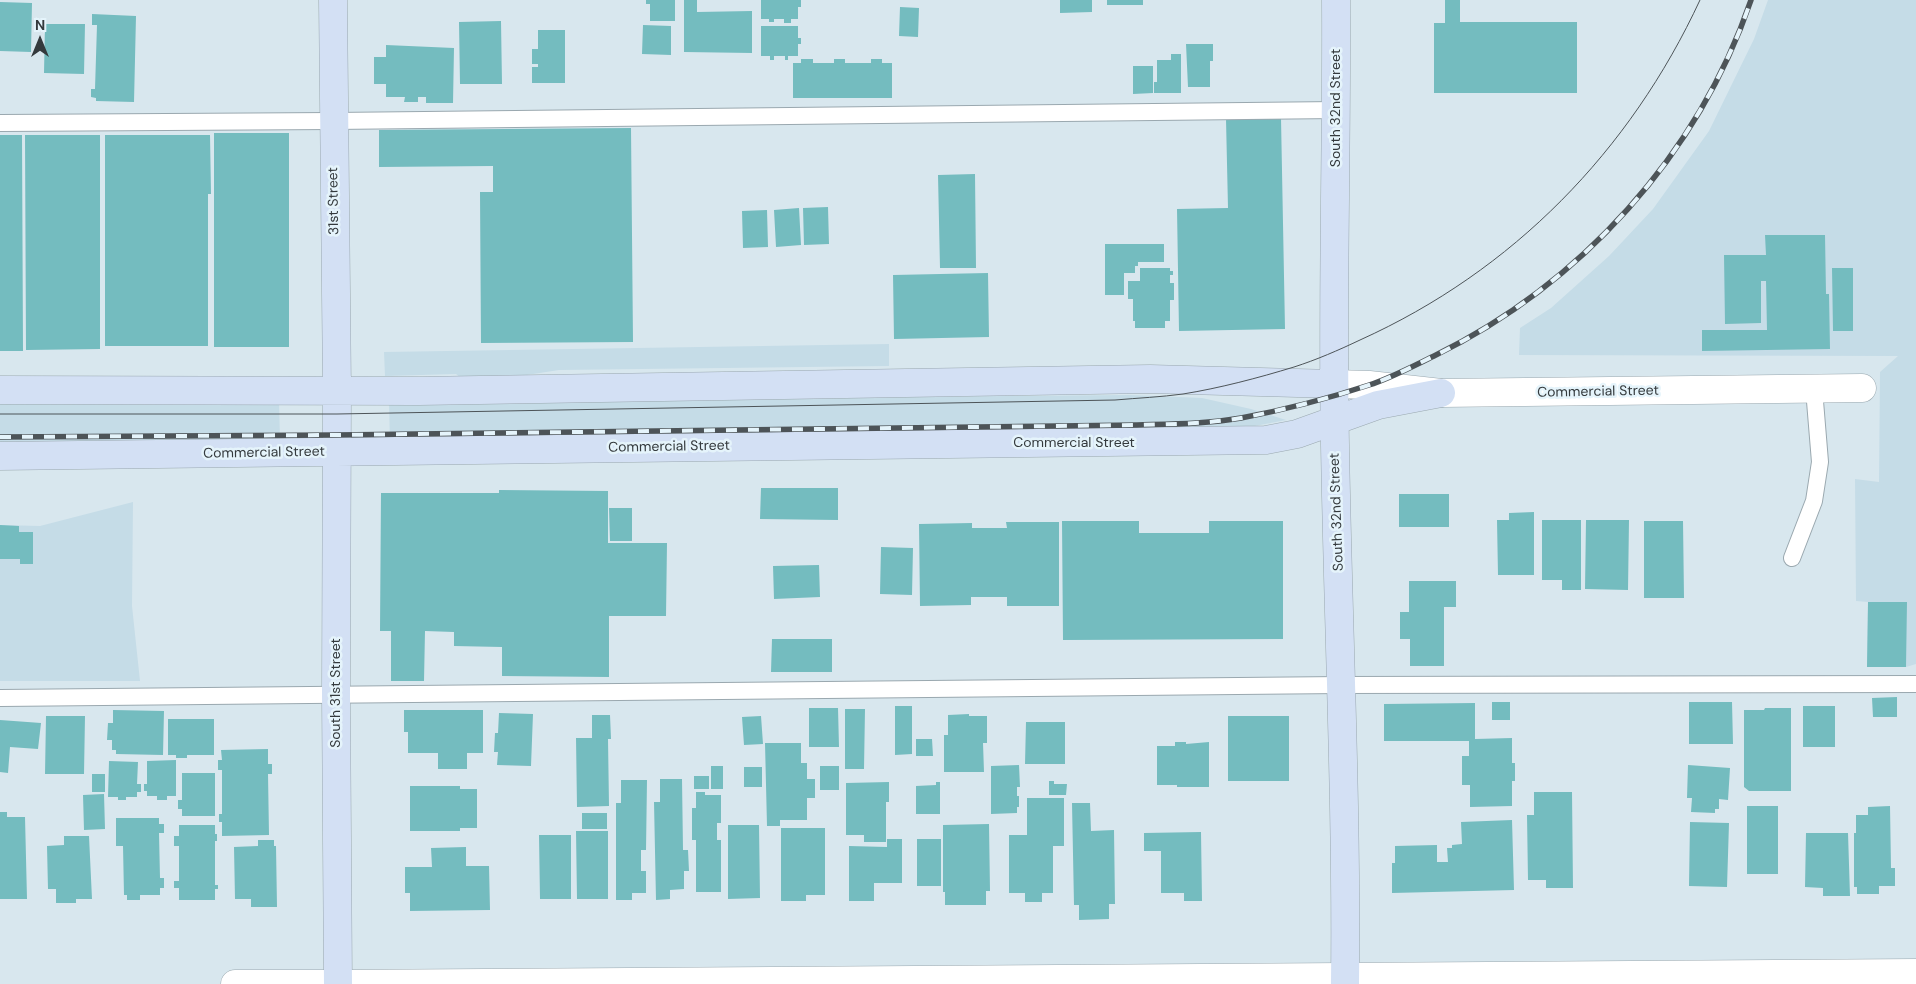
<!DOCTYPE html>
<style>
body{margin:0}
#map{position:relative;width:1916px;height:984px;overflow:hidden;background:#d8e7ee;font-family:"DM Sans",sans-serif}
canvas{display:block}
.north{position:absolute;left:15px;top:15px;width:50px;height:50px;-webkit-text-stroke:4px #e5f4fb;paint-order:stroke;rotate:0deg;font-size:14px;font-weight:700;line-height:20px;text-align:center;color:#343a3d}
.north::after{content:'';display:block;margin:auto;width:18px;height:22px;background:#343a3d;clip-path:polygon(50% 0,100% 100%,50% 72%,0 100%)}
</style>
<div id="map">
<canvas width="1916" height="984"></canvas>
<div class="north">N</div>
</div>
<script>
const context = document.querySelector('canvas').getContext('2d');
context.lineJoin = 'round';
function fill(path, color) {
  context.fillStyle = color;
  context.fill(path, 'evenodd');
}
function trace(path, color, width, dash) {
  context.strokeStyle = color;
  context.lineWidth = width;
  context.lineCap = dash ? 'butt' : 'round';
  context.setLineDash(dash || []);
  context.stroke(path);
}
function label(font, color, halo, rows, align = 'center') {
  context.font = font + ' "DM Sans",sans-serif';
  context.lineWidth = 5;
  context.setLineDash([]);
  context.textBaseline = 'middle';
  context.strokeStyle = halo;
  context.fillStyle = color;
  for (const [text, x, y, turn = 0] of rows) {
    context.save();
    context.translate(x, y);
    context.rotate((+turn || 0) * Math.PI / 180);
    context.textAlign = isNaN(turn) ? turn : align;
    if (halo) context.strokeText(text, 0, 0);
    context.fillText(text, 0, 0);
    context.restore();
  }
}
fill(new Path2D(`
 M1768,0H1916V664L1906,667H1867L1868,602L1856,601L1855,479L1879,482L1880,372L1898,356L1519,355L1520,328L1551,308L1609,256L1653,209L1709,131L1754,39Z
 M889,344V366L559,370L468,384L456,374L385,376L384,352Z
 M1129,395L1202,398L1251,409L1286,420L1255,426L1207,432L390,443L389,401Z
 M279,400L280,441L0,442V402Z
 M133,502L132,606L140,681H0V525L40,526Z`), '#c5dce7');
fill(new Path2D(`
 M646,0H675V21H650V4H646Z
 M684,0H697V12L752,11V53L684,52Z
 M761,0H801V7H798V19H791V23H784V19H774V22H769V19H761Z
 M1060,0H1092V12L1060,13Z
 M1107,0H1143V5H1107Z
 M1445,0H1460V22H1577V93H1434V23H1445Z
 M0,2L32,3L31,52L0,51Z
 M900,7L919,8L918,37L899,36Z
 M92,14L136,16L134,102L96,101V98L91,97V89H95L97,25H92Z
 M501,21L502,84H460L459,22Z
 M45,24H85L84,74L44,73Z
 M643,25L671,26V55L642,54Z
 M761,26H798V38H801V44H798V56H788V60H785V56H774V60H770V56H761Z
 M538,30H565V83H532V67H538V64H532V49H538Z
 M1186,44H1213V61H1210V87H1188Z
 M386,45L454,48L453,103H426V97H418V102H404L405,97H386V84H374V57H386Z
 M1171,54H1181V93H1154V82H1157V60H1171Z
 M801,59H813V63H834V59H845V63H871V59H882V63H892V98H793V63H801Z
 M1133,66H1153V93L1133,94Z
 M1281,118L1285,329L1179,331L1177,209L1228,208L1226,119Z
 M631,128L633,342L481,343L480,192H493V166L379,167V130Z
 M214,133H289V347H214Z
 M0,135H22L23,351H0Z
 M25,135H100V349L26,350Z
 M105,135H210L211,194H208V346H105Z
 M975,174L976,268H940L938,175Z
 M828,207L829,244L804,245L803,208Z
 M799,208L801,245L776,247L774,210Z
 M767,210L768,247L743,248L742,211Z
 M1765,235H1825L1826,294H1829L1830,349L1702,351V330H1767L1766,281H1761V323L1725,324L1724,255H1766Z
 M1105,244H1164V262H1138V266H1135V273H1124V295H1105Z
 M1140,268H1170V271H1173V275H1170V283H1174V300H1170V321H1165V328H1135V321H1133V299H1128V281H1140Z
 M1832,268H1853V331H1833Z
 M988,273L989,337L894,339L893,275Z
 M761,488H838V520L760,519Z
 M499,490L608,491V543H667L666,616H609V677L502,676V647L454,646V632L425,631L424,681H391V631H380L381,493H499Z
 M1399,494H1449V527H1399Z
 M609,508H632V541H610Z
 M1534,512V575H1498L1497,520H1509V513Z
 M1542,520H1581V590H1562V580H1542Z
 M1586,520H1629L1628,590L1585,589Z
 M1062,521H1139V533H1209V521H1283V639L1063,640Z
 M1644,521H1683L1684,598H1644Z
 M1006,522H1059V606H1007V597H971V605L920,606L919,524L972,523V528H1007Z
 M0,525L19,526V532H33V564H20V559H0Z
 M881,547L913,548L912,595L880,594Z
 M819,565L820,597L774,599L773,566Z
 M1409,581H1456V607H1444V666H1410V639H1400V612H1409Z
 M1868,602H1907L1906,667H1867Z
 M772,639H832V672H771Z
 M1897,697V717H1873L1872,698Z
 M1492,702H1510V720H1492Z
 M1689,702H1732L1733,744H1689Z
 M1475,703V739L1512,738V763H1515V781H1512V806L1470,807V785H1462V756H1469V741H1384V704Z
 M895,706H912V754L895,755Z
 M1803,706H1835V747H1803Z
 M809,708H838L839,747H809Z
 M1765,708H1791V791H1749L1744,787V710H1764Z
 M845,709H865L864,769H845Z
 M113,710L164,711L163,755L116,754V750H112V740H107L108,723H113Z
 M404,710H483V753H467V769H438V753H408V732H404Z
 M499,713L533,714L531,766L497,765L498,752H494L495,733H498Z
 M969,714V716H987V743H983L984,772H944V735H948V715Z
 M592,715H610L611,739H608L609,806L577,807L576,738H592Z
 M46,716H85L84,774H45Z
 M761,716L763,744L744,745L742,717Z
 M1228,716H1289V781H1228Z
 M168,719H214V755H187V758H176V755H168Z
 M0,720L41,723L38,749L10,747L8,773L0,772Z
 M1026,722H1065V764H1025Z
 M916,739H932L933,756H916Z
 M1175,742H1186V744L1209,742V787H1177V785H1157V746H1175Z
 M765,743H801V763H807V779H815V798H807V820H780V826H767Z
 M268,749V764H272V774H268L269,835L222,836V822H219V814H222V770H218V760H222L221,750Z
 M176,760V796H167V800H157V796H147V791H144V784H147V761Z
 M109,761L138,762L137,784H141V792H137V797H126V800H118V797H108Z
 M1019,765L1020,787H1017V796H1019V807H1017V813L991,814V766Z
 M1688,765L1730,768L1728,800L1719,799V809H1715V813L1691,812L1692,798H1687Z
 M711,766H723V789H711Z
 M820,766H839V790H820Z
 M744,767H762V787H744Z
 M182,773H215V816H182V809H178V800H182Z
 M92,774H105V792H92Z
 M694,776H709V789H694Z
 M660,779H682L683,850H688L689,871H684V889L670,890V899L656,900L654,802H660Z
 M621,780H647L646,850H641V871H646V893H632V900H616V803H621Z
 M1049,781H1054V784H1067L1066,795H1049Z
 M889,782V802H886V842H864V835H846V783Z
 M936,782H940V814H916V786L936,785Z
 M410,786H460V789H477V828H460V831H410Z
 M696,792H705V795H721V823H717V840H721V892H696V840H692V808H696Z
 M1534,792H1572L1573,888H1546V880H1528L1527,815H1534Z
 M104,794L105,829L84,830L83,795Z
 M1027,798H1064V846H1053V893H1042V902H1025V893H1009V835H1027Z
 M1072,803H1090L1091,831L1114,830L1115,904H1109V919L1079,920V905H1074Z
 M1747,806H1778V874H1747Z
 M1890,806L1891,868H1895V886H1879V894H1857V887H1854V833H1856V815H1868V807Z
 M0,812H7V817H25L27,899H0Z
 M582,813H607V829H582Z
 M116,818H159V824H164V833H159L160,878H164V888H160V895H140V900H127V895H124L123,846H116Z
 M1512,820L1514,890L1392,893V863H1395V846L1437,845V862H1448L1447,848H1452V845L1462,844L1461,822Z
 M1690,822L1729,823L1727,887L1689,886Z
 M989,824L990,891H986V905H945V892H943V825Z
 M179,825H215V834H217V841H215V885H218V889H215V900H179V888H174V881H179V846H174V836H179Z
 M728,825H759L760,898L728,899Z
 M781,828H825V895H806V901H781Z
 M576,831H608V899H577Z
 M1201,832L1202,901H1184V893H1161V851H1144V833Z
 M1806,833H1848L1850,896H1823V888L1805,887Z
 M539,835H571V899H540Z
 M64,836H89L92,899H76V903H56V889H48L47,846L64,845Z
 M887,839H902V883H874V901H849V846L887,847Z
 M917,839H941V886H917Z
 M258,840H274V846H276L277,907H251V899H235L234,847L258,846Z
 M466,847V866H489L490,910L410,911V893H405V867H432L431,848Z`), '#74bcbf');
const lane = new Path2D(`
 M0,123L333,121L1337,110
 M1792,558L1814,501L1820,462L1814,389
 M0,698L1341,685L1916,684`);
const street = new Path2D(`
 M1334,384L1369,385L1441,393L1862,388
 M235,984H332
 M341,984L1916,973`);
const secondary = new Path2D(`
 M333,0L337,390L336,694L338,984
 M1336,0C1337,148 1332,297 1335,445C1338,625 1347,804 1345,984
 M0,390L419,391L1150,379L1334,384
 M0,456L1266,440L1297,434L1378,405L1441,393`);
trace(lane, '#9aa8af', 18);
trace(street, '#9aa8af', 29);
trace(secondary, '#9aa8af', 29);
trace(lane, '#fff', 16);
trace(street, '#fff', 28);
trace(secondary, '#d3e0f4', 28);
trace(new Path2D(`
 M0,414H337L1115,400C1138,398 1161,397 1183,394C1220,388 1258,378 1294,367C1316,360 1339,350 1360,340C1513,271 1630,151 1700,0`), '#4d5458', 1);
const rail = new Path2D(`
 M0,437L336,435L1137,425C1171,424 1206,424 1241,418C1283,410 1327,399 1369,385C1391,378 1413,366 1434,356C1581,284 1698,155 1751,0`);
trace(rail, '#4d5458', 5.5);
trace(rail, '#e5f4fb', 4, [11]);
label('14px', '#343a3d', '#e5f4fb', [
 ["South 32nd Street",1336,108,-90],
 ["31st Street",334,201,-91],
 ["Commercial Street",1598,392,-1],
 ["Commercial Street",1074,443],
 ["Commercial Street",669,447,-1],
 ["Commercial Street",264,453,-1],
 ["South 32nd Street",1337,512,-92],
 ["South 31st Street",336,693,-90]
]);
</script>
